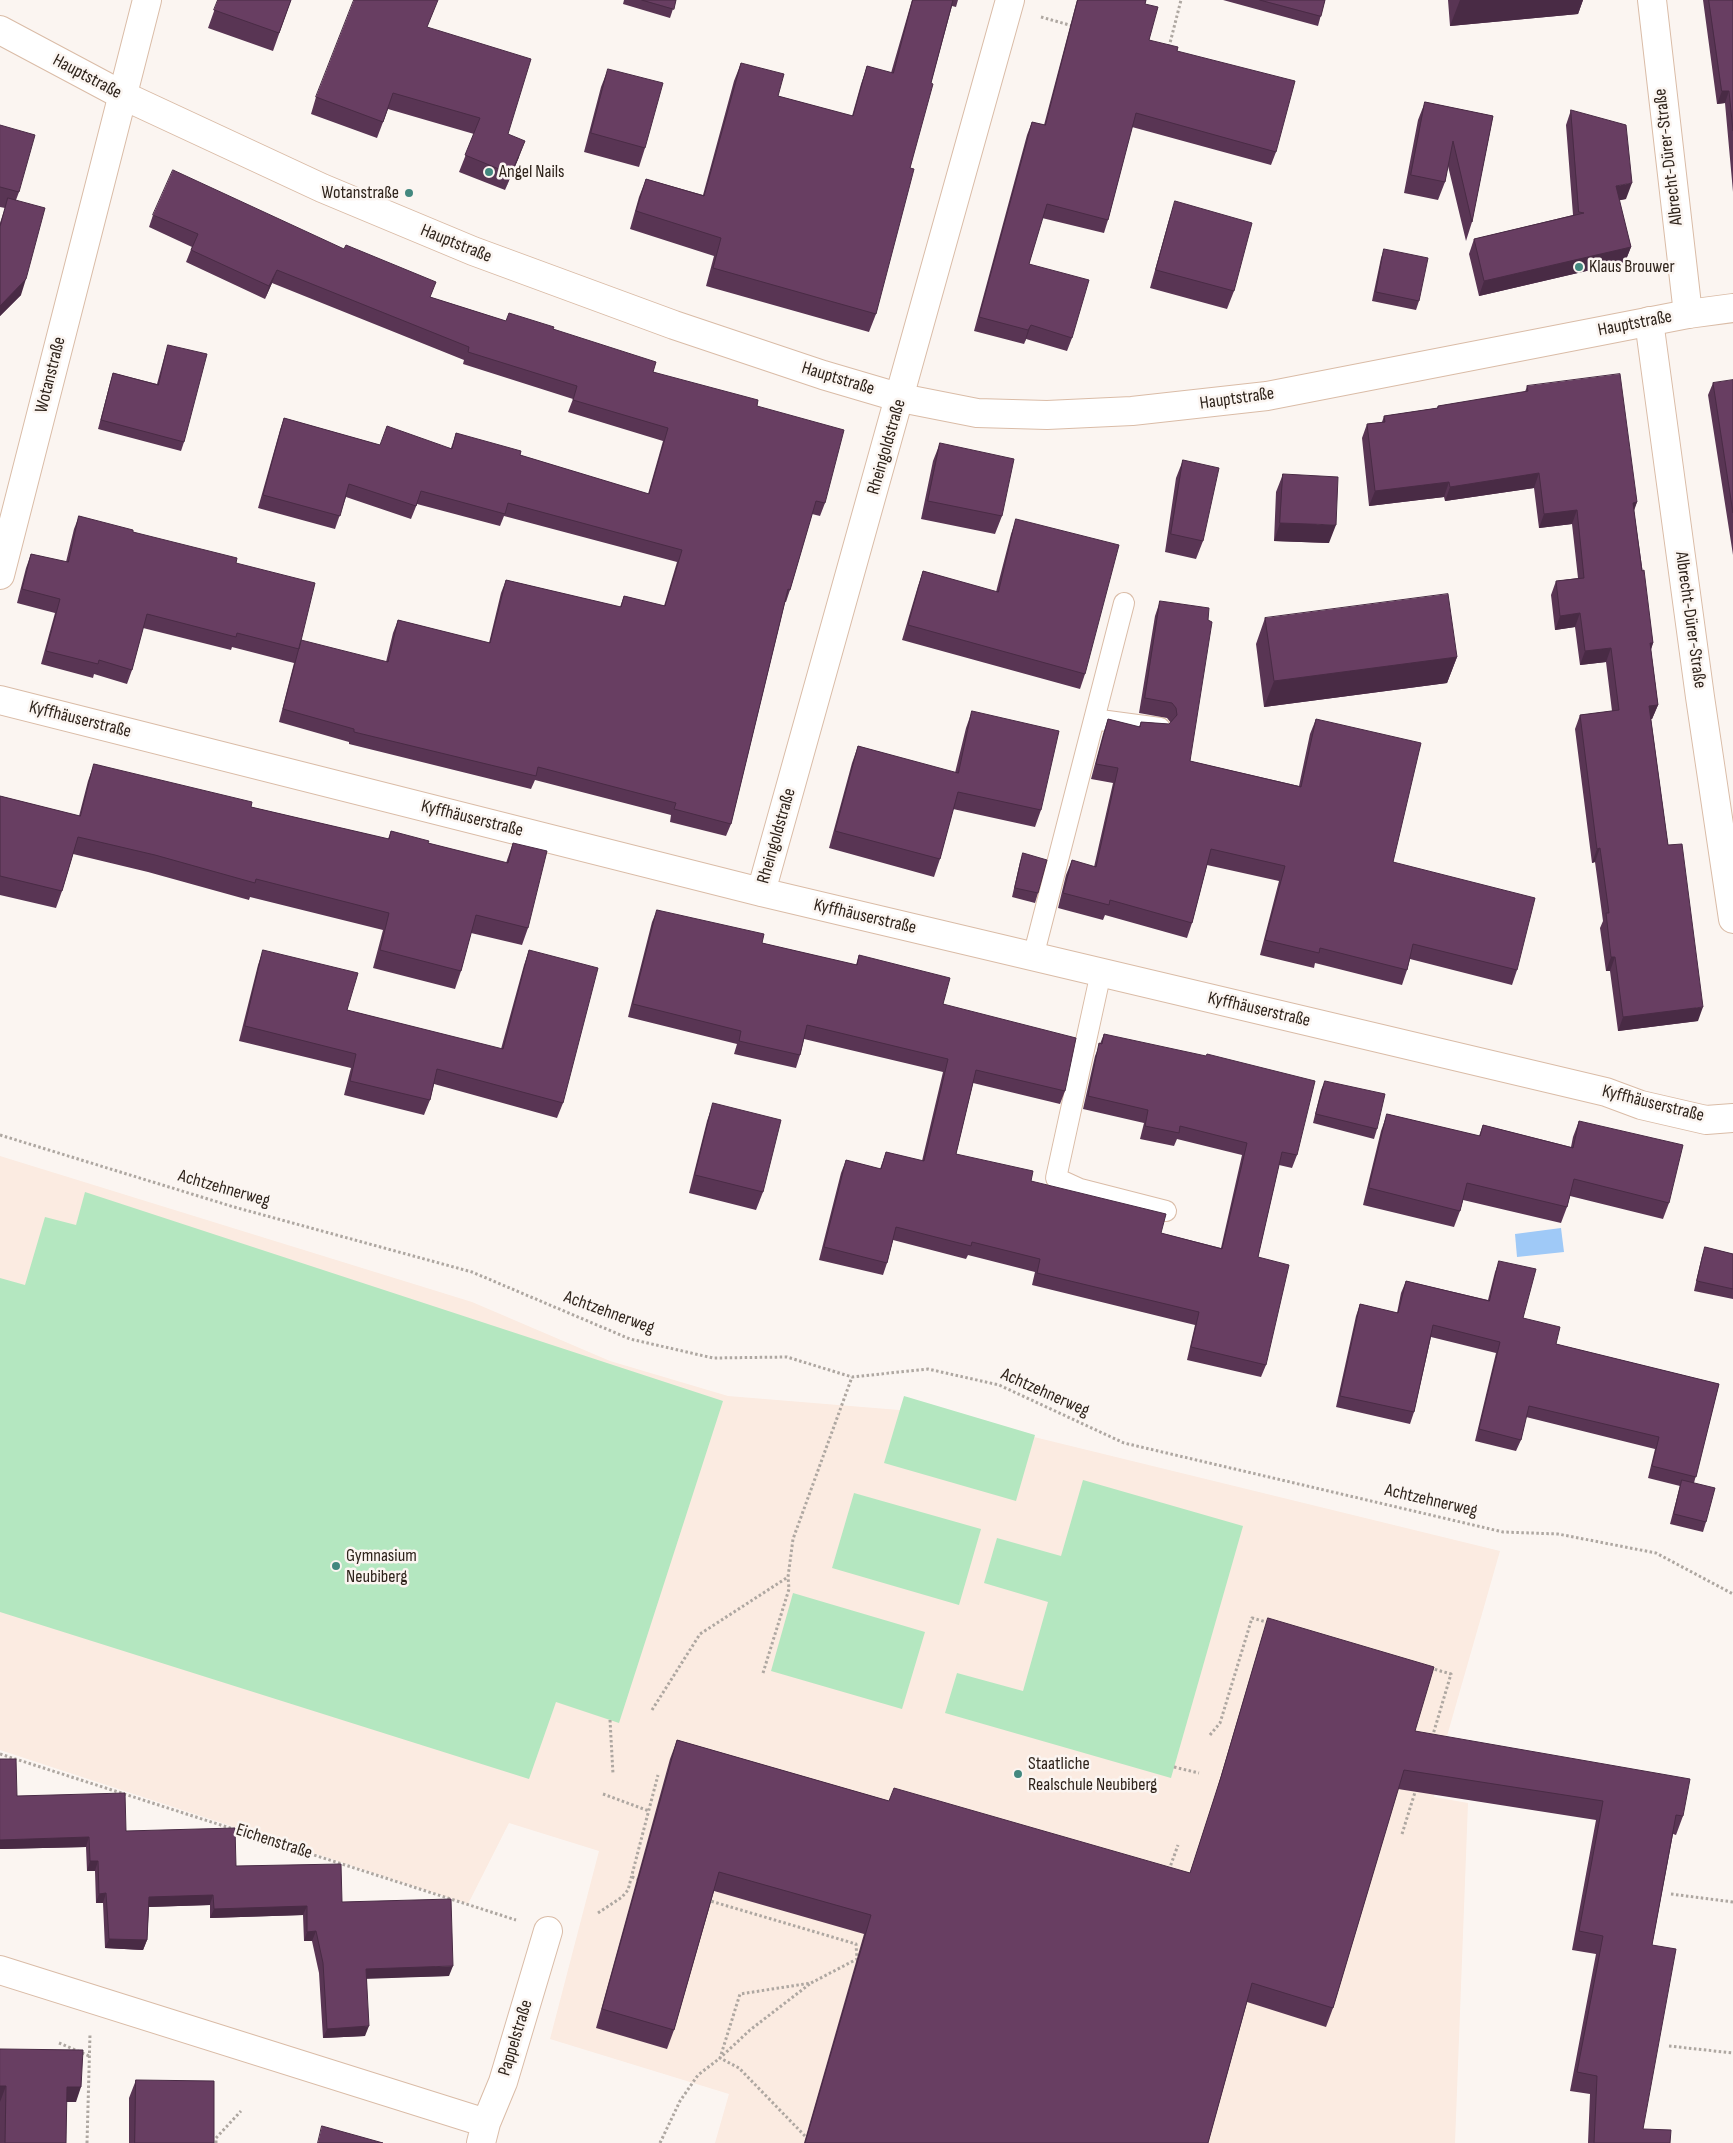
<!DOCTYPE html>
<meta charset="utf-8">
<style>
body{margin:0}
canvas{display:block;background:#fbf5f1}
</style>
<canvas width="1733" height="2143"></canvas>
<script>
const context = document.querySelector('canvas').getContext('2d');
context.lineJoin = 'round';
function fill(path, color) {
  context.fillStyle = color;
  context.fill(path, 'evenodd');
}
function trace(path, color, width, dash) {
  context.strokeStyle = color;
  context.lineWidth = width;
  context.lineCap = dash ? 'butt' : 'round';
  context.setLineDash(dash || []);
  context.stroke(path);
}
function label(font, color, halo, rows, align = 'center') {
  context.font = font + ' "Sofia Sans Condensed",sans-serif';
  context.lineWidth = 5;
  context.setLineDash([]);
  context.textBaseline = 'middle';
  context.strokeStyle = halo;
  context.fillStyle = color;
  for (const [text, x, y, turn = 0] of rows) {
    context.save();
    context.translate(x, y);
    context.rotate((+turn || 0) * Math.PI / 180);
    context.textAlign = isNaN(turn) ? turn : align;
    if (halo) context.strokeText(text, 0, 0);
    context.fillText(text, 0, 0);
    context.restore();
  }
}
fill(new Path2D(`
 M0,1156L472,1302L610,1361L728,1396L936,1413L1500,1551L1443,1750L1434,1797L1468,1803L1455,2143H715L729,2094L550,2039L599,1851L509,1823L468,1904L0,1750Z`), '#fbebe1');
fill(new Path2D(`
 M85,1192L723,1401L619,1723L556,1702L529,1779L0,1612V1278L25,1285L45,1217L76,1225Z
 M904,1396L1035,1435L1016,1501L884,1463Z
 M1083,1480L1243,1526L1171,1778L945,1713L957,1673L1023,1691L1048,1602L984,1583L997,1538L1061,1556Z
 M854,1493L981,1529L959,1605L832,1568Z
 M793,1593L925,1632L902,1709L771,1671Z`), '#b4e7c0');
fill(new Path2D(`
 M1561,1228L1564,1252L1517,1257L1515,1234Z`), '#9fc9f7');
const lane = new Path2D(`
 M1100,720L1160,728
 M1033,957L1124,603
 M1101,972L1056,1178L1080,1189L1166,1211`);
const street = new Path2D(`
 M1652,0L1688,314
 M1649,321L1700,697L1733,919
 M0,575L147,0
 M0,700L761,892L1606,1092L1641,1105L1706,1120L1733,1118
 M761,892L1010,0
 M0,1970L486,2123
 M481,2143L486,2123L503,2082L548,1931`);
const secondary = new Path2D(`
 M0,30L122,95L322,188L473,251L674,325L823,375L901,398L977,413L1047,415L1132,411L1267,396L1688,314L1733,308`);
trace(lane, '#dabca7', 22);
trace(street, '#dabca7', 30);
trace(secondary, '#dabca7', 30);
trace(new Path2D(`
 M1041,17L1073,26
 M1169,47L1181,0
 M0,1135L234,1207L472,1272L630,1339L713,1358L787,1357L852,1377L928,1369L999,1385L1124,1443L1503,1532L1558,1534L1656,1553L1733,1594
 M1430,1668L1451,1674L1432,1738
 M763,1673L789,1589L788,1577
 M652,1710L700,1634L788,1577L793,1539L852,1377
 M610,1720L613,1774
 M1210,1735L1220,1723L1252,1618L1270,1623
 M0,1754L516,1920
 M1174,1767L1199,1773
 M603,1794L649,1811
 M1402,1834L1416,1789
 M1169,1870L1178,1845
 M632,1877L639,1880
 M1671,1894L1733,1902
 M598,1913L622,1897L628,1890L658,1775
 M59,2043L89,2056
 M1669,2046L1733,2053
 M805,2136L739,2068L720,2058L750,2030L811,1983
 M87,2143L90,2034
 M216,2143V2138L241,2111
 M660,2143L680,2101L698,2075L720,2058L740,1994L811,1983L857,1959L856,1944L707,1900`), '#aea7a1', 3, [2.5, 2.5]);
trace(lane, '#fff', 20);
trace(street, '#fff', 28);
trace(secondary, '#fff', 28);
fill(new Path2D(`
 M218,0H291L273,51L208,28Z
 M624,0H676L670,18L623,4Z
 M912,0H958L956,7L952,6L931,83L910,168L876,314L869,332L706,286L714,256L630,229L639,197L646,179L703,195L734,81L741,63L778,96L852,116L861,84L867,66L891,73Z
 M1077,0H1146L1145,4L1149,40L1177,51L1276,152L1271,165L1132,127L1108,220L1104,233L1042,218L1029,264L1072,338L1067,351L1026,339L1024,344L974,331L1027,135L1032,122L1044,125Z
 M1223,0H1325L1318,26Z
 M1448,0H1583L1578,14L1450,26Z
 M1703,0H1733V192L1725,103L1717,104Z
 M428,28L508,134L519,157L505,190L459,172L474,134L388,109L377,138L311,114L316,97Z
 M608,69L645,148L639,167L584,152L601,87Z
 M1425,102L1493,116L1472,222L1466,241L1448,166L1445,182L1438,200L1404,193L1418,120Z
 M1571,110L1626,199L1619,200L1631,247L1625,262L1479,296L1469,254L1474,239L1573,215L1566,125Z
 M0,125L19,192L16,200L21,295L0,316V223L5,208L0,207Z
 M1175,201L1234,291L1227,309L1150,288L1169,220Z
 M153,215L430,297L506,321L553,329L653,372L757,406L825,503L820,516L812,514L790,590L786,602H785L731,824L726,836L670,822L671,815L535,780L531,789L349,744V742L279,722L295,659L294,663L232,647L231,650L143,628L132,670L127,684L94,674L93,678L41,664L55,613L17,603L26,568L31,554L66,562L74,529L79,516L236,563L300,643L386,662L393,633L398,620L489,643L501,593L506,580L620,607L624,596L664,606L677,562L504,516L500,526L417,504L411,519L346,497L335,529L258,508L280,430L284,418L380,445L451,448L456,433L520,455L648,494L663,441L568,412L573,399L463,364L464,360L272,283L265,299L186,262L192,247L149,227Z
 M1384,249L1419,301L1416,310L1372,301L1381,258Z
 M168,345L184,442L181,451L98,429L110,383L113,373L157,384L165,354Z
 M1733,380V555L1708,395L1713,383Z
 M1527,386L1637,502L1634,511L1653,643L1651,650L1658,705L1652,719H1651L1668,845L1698,1021L1618,1031L1610,971H1606L1600,928L1603,921L1595,862L1592,863L1575,729L1580,715L1612,711L1606,662L1580,665L1575,627L1555,630L1551,595L1556,581L1578,578L1572,524L1539,528L1534,488L1445,501L1444,497L1369,506L1362,438L1367,424L1382,422L1384,416L1437,408L1438,406L1525,392Z
 M940,443L1002,516L995,534L921,519L933,461Z
 M1183,460L1203,541L1196,559L1165,552L1176,478Z
 M1283,474L1329,543L1274,541L1276,492Z
 M1016,519L1085,674L1080,689L902,640L918,586L923,571L996,592L1011,534Z
 M1160,601L1190,761L1299,786L1310,734L1316,719L1393,862L1517,970L1512,985L1410,959L1407,970L1402,985L1315,963L1314,968L1260,955L1279,881L1207,865L1192,923L1187,938L1105,915L1103,920L1058,908L1066,875L1072,860L1094,867L1113,783L1091,779L1103,734L1108,719L1139,727L1141,722L1169,724L1171,723L1167,718L1139,713L1155,616Z
 M1265,618L1457,657L1447,683L1264,707L1256,644Z
 M972,711L1041,810L1035,827L953,809L940,859L934,877L829,848L852,763L858,746L955,773L966,728Z
 M94,764L251,807L294,817L388,839L391,831L428,843L506,863L513,843L528,928L522,945L471,933L461,971L455,989L373,968L383,930L250,897L249,900L148,872L73,854L62,891L56,908L0,895V796L79,816L88,781Z
 M1023,853L1038,893L1035,903L1012,897L1020,862Z
 M657,910L762,943L856,965L859,955L943,1004L1065,1091L1060,1104L973,1083L956,1154L1031,1181L1161,1233L1221,1248L1242,1155L1177,1139L1174,1146L1140,1139L1144,1123L1083,1109L1095,1056L1104,1034L1297,1155L1292,1168L1279,1165L1258,1257L1266,1365L1261,1377L1187,1360L1195,1325L1032,1285L1035,1272L968,1255L966,1259L893,1240L887,1263L883,1275L819,1260L841,1173L846,1160L880,1169L886,1152L922,1161L943,1072L804,1039L800,1055L796,1068L734,1054L737,1044L628,1017L652,922Z
 M263,950L347,1010L501,1049L524,965L529,950L563,1103L557,1118L434,1084L430,1100L424,1115L344,1095L351,1068L239,1041L258,965Z
 M1325,1081L1377,1129L1374,1139L1313,1123L1321,1090Z
 M713,1103L763,1192L756,1210L689,1193L707,1121Z
 M1387,1114L1479,1136L1483,1125L1571,1147L1573,1137L1579,1121L1669,1203L1663,1219L1570,1196L1567,1207L1561,1223L1463,1200L1460,1211L1454,1227L1363,1205L1381,1131Z
 M1705,1247L1733,1254V1299L1694,1291L1702,1256Z
 M1499,1261L1523,1318L1556,1344L1719,1384L1694,1483L1706,1522L1703,1532L1670,1524L1680,1486L1648,1478L1655,1449L1526,1417L1521,1440L1516,1451L1475,1441L1496,1353L1431,1337L1414,1412L1410,1424L1336,1407L1356,1316L1360,1304L1397,1313L1401,1293L1406,1281L1488,1300L1495,1272Z
 M1268,1618L1415,1731L1683,1816L1676,1835L1673,1834L1652,1945L1643,2129L1670,2143H1588L1590,2094L1570,2091L1596,1954L1572,1950L1596,1820L1398,1789L1333,2008L1326,2027L1247,2002L1208,2143H804L864,1934L714,1891L674,2030L667,2049L596,2028L670,1759L677,1740L889,1801L1190,1873L1215,1796L1262,1637Z
 M0,1759L17,1796L236,1866L342,1902L449,1976L367,1978L365,2036L323,2038L319,1973L312,1941H304L303,1915L210,1918V1905L149,1907L147,1940L143,1950L105,1948L103,1903H96L95,1871H87L86,1847L0,1849Z
 M0,2049L76,2102H66V2143H0Z
 M136,2080L214,2143H129V2098Z`), '#593554');
fill(new Path2D(`
 M1460,0H1583L1578,14L1450,26Z
 M1722,91H1729L1725,103L1717,104Z
 M525,141L519,157L505,190L511,174Z
 M1632,183L1626,199L1611,202L1616,186Z
 M1631,247L1625,262L1479,296L1484,281Z
 M277,270L272,283L265,299L269,286Z
 M26,279L21,295L0,316V306Z
 M1031,325L1026,339L1024,344L1028,330Z
 M1539,473L1534,488L1445,501L1450,487Z
 M1449,482L1444,497L1369,506L1375,491Z
 M1637,502L1631,516L1633,503Z
 M1577,510L1572,524L1539,528L1544,514Z
 M1280,523L1336,525L1329,543L1274,541Z
 M1580,613L1575,627L1555,630L1560,616Z
 M1650,643H1653L1648,657Z
 M1611,648L1606,662L1580,665L1585,651Z
 M1457,657L1447,683L1264,707L1274,681Z
 M1658,705L1652,719L1644,720L1649,706Z
 M1600,848L1595,862L1592,863L1597,849Z
 M1611,957H1615L1610,971H1606Z
 M1703,1007L1698,1021L1618,1031L1623,1017Z
 M89,1837L86,1847L0,1849V1840Z
 M90,1861H98L95,1871H87Z
 M106,1893L103,1903H96L99,1894Z
 M213,1895L210,1905L146,1907L149,1897Z
 M307,1906L303,1915L210,1918L214,1909Z
 M316,1931L312,1941H304L307,1932Z
 M109,1939L147,1940L143,1950L105,1948Z
 M453,1966L449,1976L363,1979L366,1969Z
 M369,2026L365,2036L323,2038L327,2029Z
 M0,2086H6L0,2102Z
 M67,2087H81L76,2102H61Z`), '#492b45');
const building = new Path2D(`
 M218,0H291L279,33L214,10Z
 M354,0H438L427,27L531,59L508,134L525,141L511,174L465,155L480,118L393,93L383,122L316,97Z
 M642,0H676L674,9Z
 M913,0H953L931,83L933,84L910,168L914,169L876,314L713,268L721,238L636,211L646,179L704,196L741,63L784,74L778,96L853,116L867,66L893,73Z
 M1078,0H1146L1145,4L1158,7L1149,40L1178,47L1177,51L1295,81L1276,152L1136,113L1108,220L1047,204L1029,264L1089,280L1072,338L1031,325L1028,330L979,317L1032,122L1045,125Z
 M1260,0H1325L1321,16Z
 M1709,0H1733V131L1729,91H1722Z
 M608,69L663,83L645,148L591,133Z
 M1425,102L1493,116L1472,222L1453,141L1445,182L1411,175Z
 M1571,110L1626,125L1632,183L1616,186L1631,247L1484,281L1474,239L1584,213L1579,212Z
 M0,125L35,135L19,192L0,187Z
 M173,170L344,249L346,245L436,282L430,297L506,321L509,313L554,327L553,329L656,362L653,372L758,400L757,406L844,430L825,503L816,501L790,590L788,589L731,824L674,809L676,803L538,767L536,776L354,732V729L283,709L301,640L388,662L398,620L490,643L506,580L621,607L624,596L665,606L682,550L508,503L505,514L421,491L416,506L349,484L340,516L263,495L284,418L380,445L387,426L452,449L456,433L521,451L520,455L649,494L668,428L573,400L577,386L468,352L469,347L277,270L269,286L191,250L198,234L153,215Z
 M8,198L45,208L26,279L0,306V227Z
 M1175,201L1252,223L1234,291L1156,270Z
 M1384,249L1428,258L1419,301L1376,292Z
 M168,345L207,354L184,442L101,420L113,373L158,385Z
 M1620,374L1637,502L1633,503L1642,571L1644,570L1653,643H1650L1658,705L1649,706L1668,845L1682,844L1703,1007L1623,1017L1615,957H1611L1606,913H1609L1600,848L1597,849L1580,715L1619,710L1611,648L1585,651L1580,613L1560,616L1556,581L1584,578L1577,510L1544,514L1539,473L1450,487L1449,482L1375,491L1367,424L1385,422L1384,416L1438,408V406L1528,391L1527,386Z
 M1733,380V513L1713,383Z
 M940,443L1014,459L1002,516L928,501Z
 M1183,460L1219,468L1203,541L1171,534Z
 M1283,474L1338,477L1336,525L1280,523Z
 M79,516L133,530V532L237,558L236,563L315,583L299,649L237,633L236,637L147,614L132,670L99,660L98,664L46,651L60,599L22,589L31,554L68,562Z
 M1016,519L1119,545L1085,674L908,625L923,571L998,592Z
 M1448,594L1457,657L1274,681L1265,618Z
 M1160,601L1209,608L1208,620L1212,622L1190,761L1301,787L1316,719L1421,743L1393,862L1535,898L1517,970L1413,944L1407,970L1320,948L1319,953L1265,940L1285,866L1211,849L1192,923L1110,900L1109,905L1063,893L1072,860L1096,867L1118,768L1096,764L1108,719L1140,727L1141,722L1169,724L1177,715L1176,708L1172,703L1145,698Z
 M972,711L1059,731L1041,810L958,792L940,859L835,831L858,746L958,773Z
 M94,764L252,802L251,807L294,817L389,839L391,831L429,841L428,843L508,863L513,843L547,851L528,928L476,915L461,971L380,950L389,913L256,879L255,883L155,855L78,837L62,891L0,876V796L80,816Z
 M1023,853L1047,860L1038,893L1015,888Z
 M657,910L764,934L762,943L857,965L859,955L950,978L943,1004L1076,1038L1065,1091L976,1070L956,1154L1033,1171L1031,1181L1166,1214L1161,1233L1222,1249L1247,1143L1180,1126L1179,1133L1145,1126L1148,1110L1088,1096L1099,1043L1102,1044L1104,1034L1206,1056L1207,1054L1315,1081L1297,1155L1282,1152L1258,1257L1289,1265L1266,1365L1191,1347L1199,1312L1037,1273L1040,1259L972,1242L971,1246L896,1227L887,1263L824,1247L846,1160L881,1169L886,1152L924,1161L948,1059L807,1025L800,1055L739,1041L741,1031L633,1004Z
 M263,950L358,973L347,1010L503,1049L529,950L598,968L563,1103L437,1069L430,1100L350,1081L356,1054L245,1026Z
 M1325,1081L1385,1094L1377,1129L1316,1114Z
 M713,1103L781,1120L763,1192L695,1175Z
 M1387,1114L1480,1136L1483,1125L1573,1148L1579,1121L1683,1145L1669,1203L1574,1179L1567,1207L1467,1183L1460,1211L1369,1188Z
 M1705,1247L1733,1254V1289L1697,1281Z
 M1499,1261L1536,1269L1523,1318L1560,1327L1556,1344L1719,1384L1696,1477L1652,1466L1659,1437L1529,1406L1521,1440L1479,1429L1500,1342L1433,1325L1414,1412L1340,1396L1360,1304L1398,1313L1406,1281L1489,1301Z
 M1682,1480L1715,1488L1706,1522L1674,1514Z
 M1268,1618L1434,1667L1415,1731L1690,1779L1683,1816L1676,1815L1652,1945L1676,1949L1643,2129L1671,2130L1670,2143H1594L1597,2076L1577,2072L1603,1936L1579,1931L1603,1801L1404,1770L1333,2008L1252,1983L1208,2143H805L871,1915L719,1872L674,2030L602,2009L677,1740L889,1801L894,1788L1190,1873L1221,1777Z
 M0,1759H16L17,1796L125,1793L126,1831L235,1828L236,1866L341,1864L342,1902L451,1899L453,1966L366,1969L369,2026L327,2029L323,1963L316,1931L307,1932V1906L214,1909L213,1895L149,1897L147,1940L109,1939L106,1893L99,1894L98,1861H90L89,1837L0,1840Z
 M0,2049L83,2050L81,2087H67L66,2143H5L6,2086H0Z
 M136,2080L214,2081V2143H135Z
 M322,2126L383,2143H318Z`);
fill(building, '#683e62');
trace(building, '#492b45', 1);
for (const [x, y, r, color] of [
 [489,172,5,"#43887f"],
 [409,193,5,"#43887f"],
 [1579,267,5,"#43887f"],
 [336,1566,5,"#43887f"],
 [1018,1774,5,"#43887f"]
]) {
  const dot = new Path2D();
  dot.arc(x, y, r, 0, 2 * Math.PI);
  context.fillStyle = color;
  context.fill(dot);
  trace(dot, '#fbf5f1', 2);
}
label('18px', '#2e231b', '#fbf5f1', [
 ["Hauptstraße",87,77,28],
 ["Albrecht-Dürer-Straße",1669,157,-97],
 ["Hauptstraße",456,244,22],
 ["Hauptstraße",1635,324,-11],
 ["Wotanstraße",51,375,-76],
 ["Hauptstraße",838,379,17],
 ["Hauptstraße",1237,399,-8],
 ["Rheingoldstraße",887,447,-74],
 ["Albrecht-Dürer-Straße",1690,620,82],
 ["Kyffhäuserstraße",80,720,14],
 ["Kyffhäuserstraße",472,819,14],
 ["Rheingoldstraße",777,836,-74],
 ["Kyffhäuserstraße",865,917,13],
 ["Kyffhäuserstraße",1259,1010,13],
 ["Kyffhäuserstraße",1653,1104,14],
 ["Achtzehnerweg",224,1189,16],
 ["Achtzehnerweg",609,1313,20],
 ["Achtzehnerweg",1045,1393,24],
 ["Achtzehnerweg",1431,1501,13],
 ["Eichenstraße",274,1842,18],
 ["Pappelstraße",516,2038,-73]
]);
label('18px', '#2e231b', '#fbf5f1', [
 ["Angel Nails",499,172],
 ["Wotanstraße",399,193,"right"],
 ["Klaus Brouwer",1589,267],
 ["Gymnasium",346,1556],
 ["Neubiberg",346,1577],
 ["Staatliche",1028,1764],
 ["Realschule Neubiberg",1028,1785]
], 'left');
</script>
